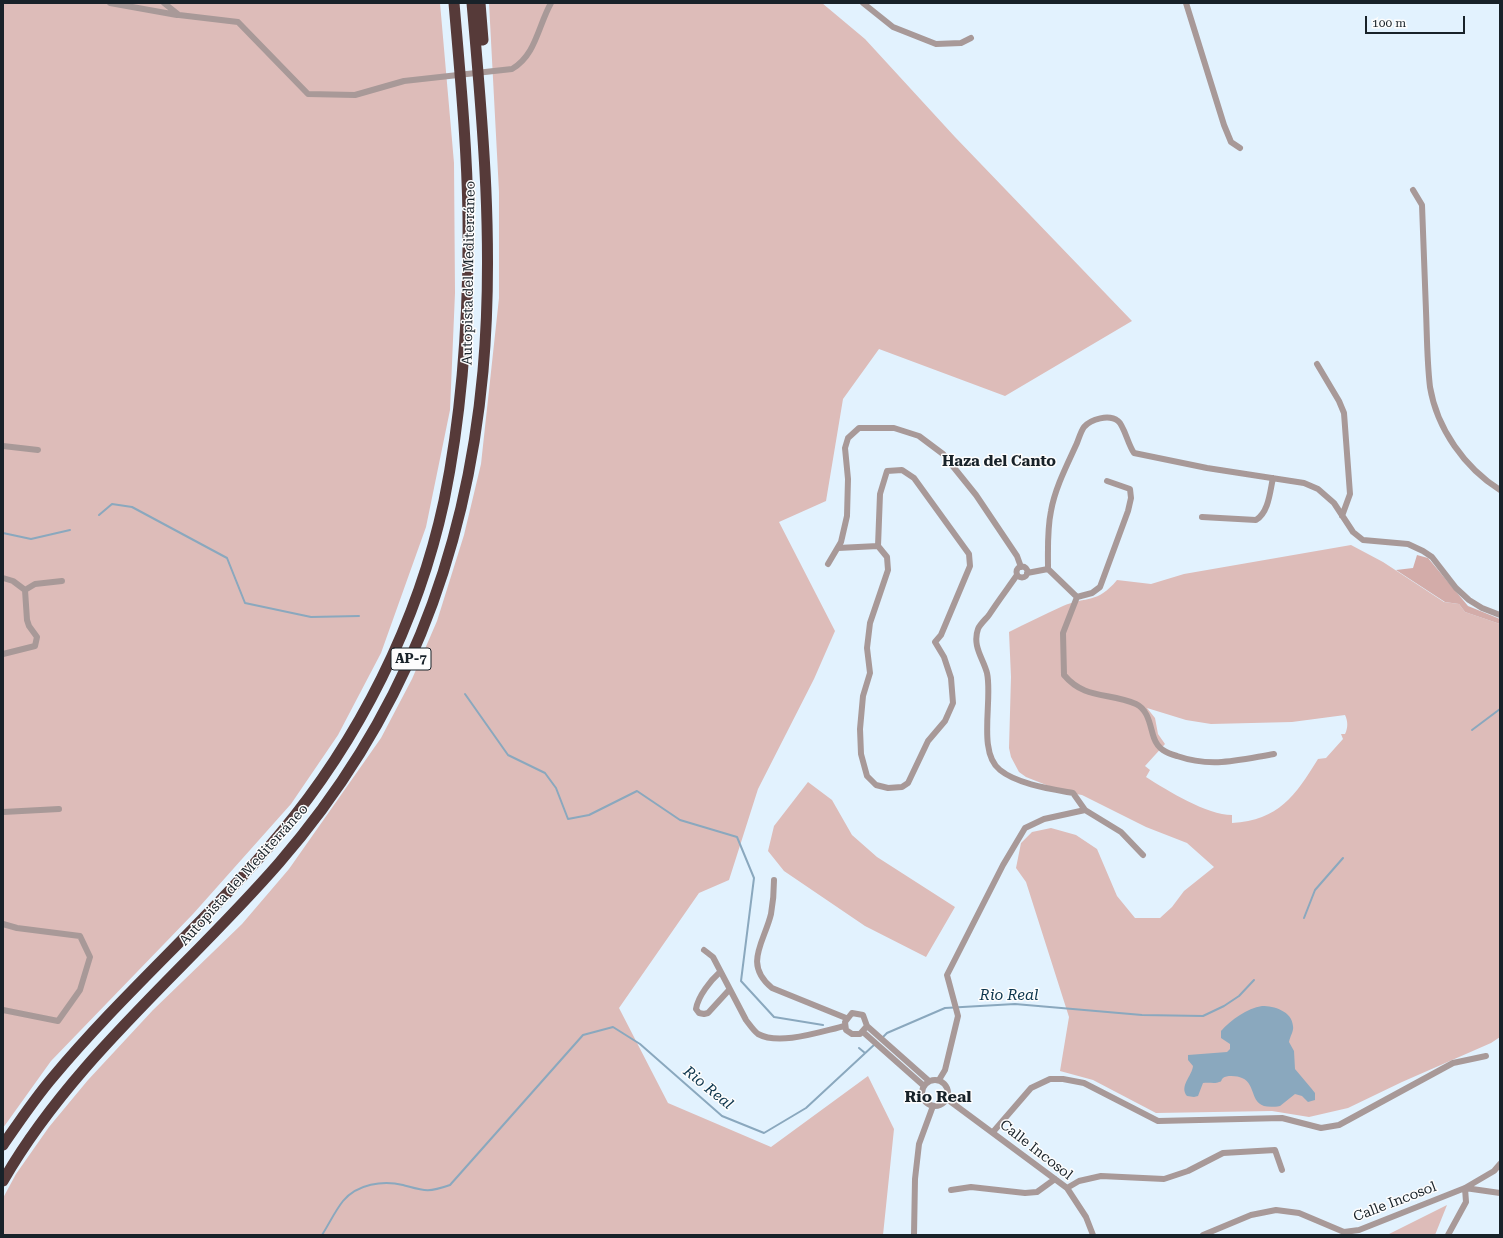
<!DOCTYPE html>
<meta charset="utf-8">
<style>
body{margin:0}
#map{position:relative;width:1503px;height:1238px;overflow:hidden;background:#e2f2fe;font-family:"Roboto Serif",serif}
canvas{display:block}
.frame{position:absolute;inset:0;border:4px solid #182229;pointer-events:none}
.scale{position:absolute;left:1365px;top:16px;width:100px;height:18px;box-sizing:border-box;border:2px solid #182229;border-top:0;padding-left:5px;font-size:12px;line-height:14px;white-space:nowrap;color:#182229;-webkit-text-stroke:3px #fdfdfd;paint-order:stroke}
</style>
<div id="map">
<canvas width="1503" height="1238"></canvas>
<div class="frame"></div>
<div class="scale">100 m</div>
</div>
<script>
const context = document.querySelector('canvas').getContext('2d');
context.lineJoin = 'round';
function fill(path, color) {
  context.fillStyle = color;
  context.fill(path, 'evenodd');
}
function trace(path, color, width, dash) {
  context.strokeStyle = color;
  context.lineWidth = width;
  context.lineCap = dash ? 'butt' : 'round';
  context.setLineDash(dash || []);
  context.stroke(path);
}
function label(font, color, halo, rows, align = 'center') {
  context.font = font + ' "Roboto Serif",serif';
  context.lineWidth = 3;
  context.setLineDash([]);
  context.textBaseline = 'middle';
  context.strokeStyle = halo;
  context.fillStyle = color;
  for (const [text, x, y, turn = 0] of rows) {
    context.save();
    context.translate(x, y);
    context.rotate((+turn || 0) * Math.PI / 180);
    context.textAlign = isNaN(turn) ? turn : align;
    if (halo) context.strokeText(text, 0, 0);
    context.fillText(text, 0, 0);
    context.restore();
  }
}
fill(new Path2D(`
 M3,3H440L454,163L455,293L450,410L426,527L381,653L338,735L291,804L193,914L51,1061L3,1128Z
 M489,3H822L865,39L955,137L1132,321L1005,396L879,349L843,399L826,501L779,522L835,631L814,679L758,789L729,880L699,893L619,1008L668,1103L771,1147L868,1076L894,1129L883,1235H3V1198L16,1174L49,1127L88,1080L153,1010L242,924L289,869L381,738L412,679L437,621L464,535L481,464L499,298V192Z
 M1351,545L1383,562L1444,602L1459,604L1465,612L1500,624V1037L1491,1043L1402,1082L1348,1108L1309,1117L1272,1111L1156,1113L1093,1080L1060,1071L1069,1017L1026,882L1016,868L1021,843L1032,832L1051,828L1076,835L1097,849L1117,896L1135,918H1160L1172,907L1184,891L1214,867L1187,843L1146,827L1082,795L1064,792L1026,777L1019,772L1011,757L1009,748L1011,677L1009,632C1027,623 1045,614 1063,606C1087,596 1097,604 1117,580L1151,584L1184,574ZM1147,708L1186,720L1211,724L1292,722L1345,715C1348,721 1348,728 1345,734H1341L1343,739L1326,758L1318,759C1295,796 1279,820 1232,823V815C1207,815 1168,791 1146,777L1150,770L1145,766L1165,744L1158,734L1155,718Z
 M808,782L832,800L852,835L877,857L955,907L926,957L865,926L784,871L768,851L774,826Z
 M1447,1205L1435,1235H1387Z`), '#ddbcb9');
fill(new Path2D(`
 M1417,555L1428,558L1468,606L1500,619V624L1465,612L1459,604L1445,602L1396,570L1413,568Z`), '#d3aca9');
fill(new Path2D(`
 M1262,1006C1274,1006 1292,1011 1293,1026C1294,1031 1290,1036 1289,1042L1294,1051L1295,1069L1311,1088L1315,1093V1100L1308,1102L1302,1096L1295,1094L1280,1106C1246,1112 1259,1085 1242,1078C1238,1076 1227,1075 1223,1078C1220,1081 1223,1081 1219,1082C1215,1084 1209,1082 1203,1083L1198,1096L1194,1097L1187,1096C1179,1086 1192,1076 1193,1066L1188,1060V1055L1227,1052L1230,1049V1044L1221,1038V1031C1231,1020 1247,1008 1262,1006Z`), '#8aa8be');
trace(new Path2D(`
 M99,515L112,504L132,507L227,558L245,603L311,617L359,616
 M3,533L31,539L70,530
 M465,694L508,755L545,773L556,788L568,819L589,815L637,791L680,820L737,837L754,878L741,981L774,1017L823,1025
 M1472,730L1500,709
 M1304,918L1315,890L1343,858
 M882,1038L887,1033L945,1008L1015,1004L1142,1015L1203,1016L1224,1006L1239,996L1254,980
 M859,1048L865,1053
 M322,1235C329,1224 335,1211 343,1201C357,1184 383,1180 403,1185C425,1191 427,1193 450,1185L583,1035L613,1027L640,1044L722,1116L764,1133L806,1108L875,1044`), '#8aa8be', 2);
trace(new Path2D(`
 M110,3L177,15
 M164,3L179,15L238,22L308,94L355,95L404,81L512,69C536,55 538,26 551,3
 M863,3L893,27L936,44L961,43L971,38
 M1186,3L1224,125L1231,142L1240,148
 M1413,190L1422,205C1423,240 1425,276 1426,311C1427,336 1427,362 1430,387C1437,429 1465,468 1500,490
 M1317,364L1339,401L1344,413L1350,494L1342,516
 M3,446L38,450
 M902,470L914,478L969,554L970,566L941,635L935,642L944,657L951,678L953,703L945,721L928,741L908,783L902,787L888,788L876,785L867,776L861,754L860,729L863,696L870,673L867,648L870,623L888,570L887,557L878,546L880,494L887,471Z
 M1107,481L1130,489L1131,498L1128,511L1100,587L1092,593L1077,597L1063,633L1064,675C1085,700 1109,692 1136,704C1149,710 1150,727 1154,738C1158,749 1166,753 1177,756C1212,768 1238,760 1274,754
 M1202,517L1256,520C1269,512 1270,491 1273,478
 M838,548L878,546
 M828,564L841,542L847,516L848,479L845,448L848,438L859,428H894L919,436L943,454L976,495L1017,556L1021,567
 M1016.5 572a5.5 5.5 0 1 1 11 0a5.5 5.5 0 1 1-11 0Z
 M1027,573L1048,569
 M1017,575C1008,588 998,601 989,615C986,619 980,624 978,629C972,646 983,658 987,673C993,700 977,752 1000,770C1017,784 1051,789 1073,793L1085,810L1121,832L1143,855
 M3,578L13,581L25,590L27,620L29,626L37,637L35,646L3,654
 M25,590L35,584L62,581
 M1077,597L1048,569C1048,549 1047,530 1051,511C1055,488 1067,465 1077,443C1079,438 1081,431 1084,427C1091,419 1109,414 1118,421C1124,425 1128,445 1134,453L1207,468L1304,483L1318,489L1334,503L1353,532L1363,540L1408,544L1423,551L1432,557L1456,588L1469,600L1482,608L1500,615
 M3,812L59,809
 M774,880C774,891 773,903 771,914C764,943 743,964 772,988L846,1018
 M3,924L17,928L80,936L90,957L80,990L58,1021L3,1010
 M704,950L713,957L746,1020C750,1025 753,1030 758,1034C780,1046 822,1031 845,1026
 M720,972C711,980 698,996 696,1009L699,1013L704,1014L708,1013L729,990
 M867,1026L860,1034H852L846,1030L845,1022L852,1013L863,1015L867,1026L929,1081
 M863,1032L924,1086
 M922 1093a13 13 0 1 1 26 0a13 13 0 1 1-26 0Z
 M939,1080L945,1070L958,1016L947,975L1003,865L1025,828L1044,819L1085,810
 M947,1099L1067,1188L1086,1217L1093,1235
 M993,1132L1031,1088L1050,1079H1063L1084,1083L1158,1121L1282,1118L1321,1128L1339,1125L1453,1063L1486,1056
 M1067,1188L1079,1181L1101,1176L1164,1179L1188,1171L1223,1153L1275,1150L1282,1170
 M951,1190L971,1187L1025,1193L1037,1192L1055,1179
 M914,1235L915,1179L919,1144L933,1106
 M1203,1235L1251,1215L1276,1210L1299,1213L1344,1232L1359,1230L1465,1188L1494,1171L1500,1164
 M1448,1235L1466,1202L1465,1188L1500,1193`), '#a89998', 6);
trace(new Path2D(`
 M480,3L483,40
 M3,1145C19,1122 35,1098 53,1077C124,992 208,920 279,835C359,740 418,622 444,501C463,408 469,312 468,217C467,145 460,74 454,3
 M3,1181C73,1059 187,969 279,863C402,721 466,558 483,371C494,248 483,125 472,3`), '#563a39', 11);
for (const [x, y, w] of [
 [411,659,40]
]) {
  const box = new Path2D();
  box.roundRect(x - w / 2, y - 11, w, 22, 3);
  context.fillStyle = '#fdfdfd';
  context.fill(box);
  trace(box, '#182229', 1);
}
label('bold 13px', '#182229', null, [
 ["AP-7",411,659]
]);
label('14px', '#182229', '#fdfdfd', [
 ["Autopista del Mediterráneo",469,273,-89],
 ["Autopista del Mediterráneo",244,875,-48],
 ["Calle Incosol",1036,1150,38],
 ["Calle Incosol",1395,1202,-21]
]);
label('bold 15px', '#182229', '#fdfdfd', [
 ["Haza del Canto",999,462]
]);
label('italic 15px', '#0c354c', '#fdfdfd', [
 ["Rio Real",1009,996],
 ["Rio Real",708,1088,39]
]);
label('bold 16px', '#182229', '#fdfdfd', [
 ["Rio Real",938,1097]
]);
</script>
